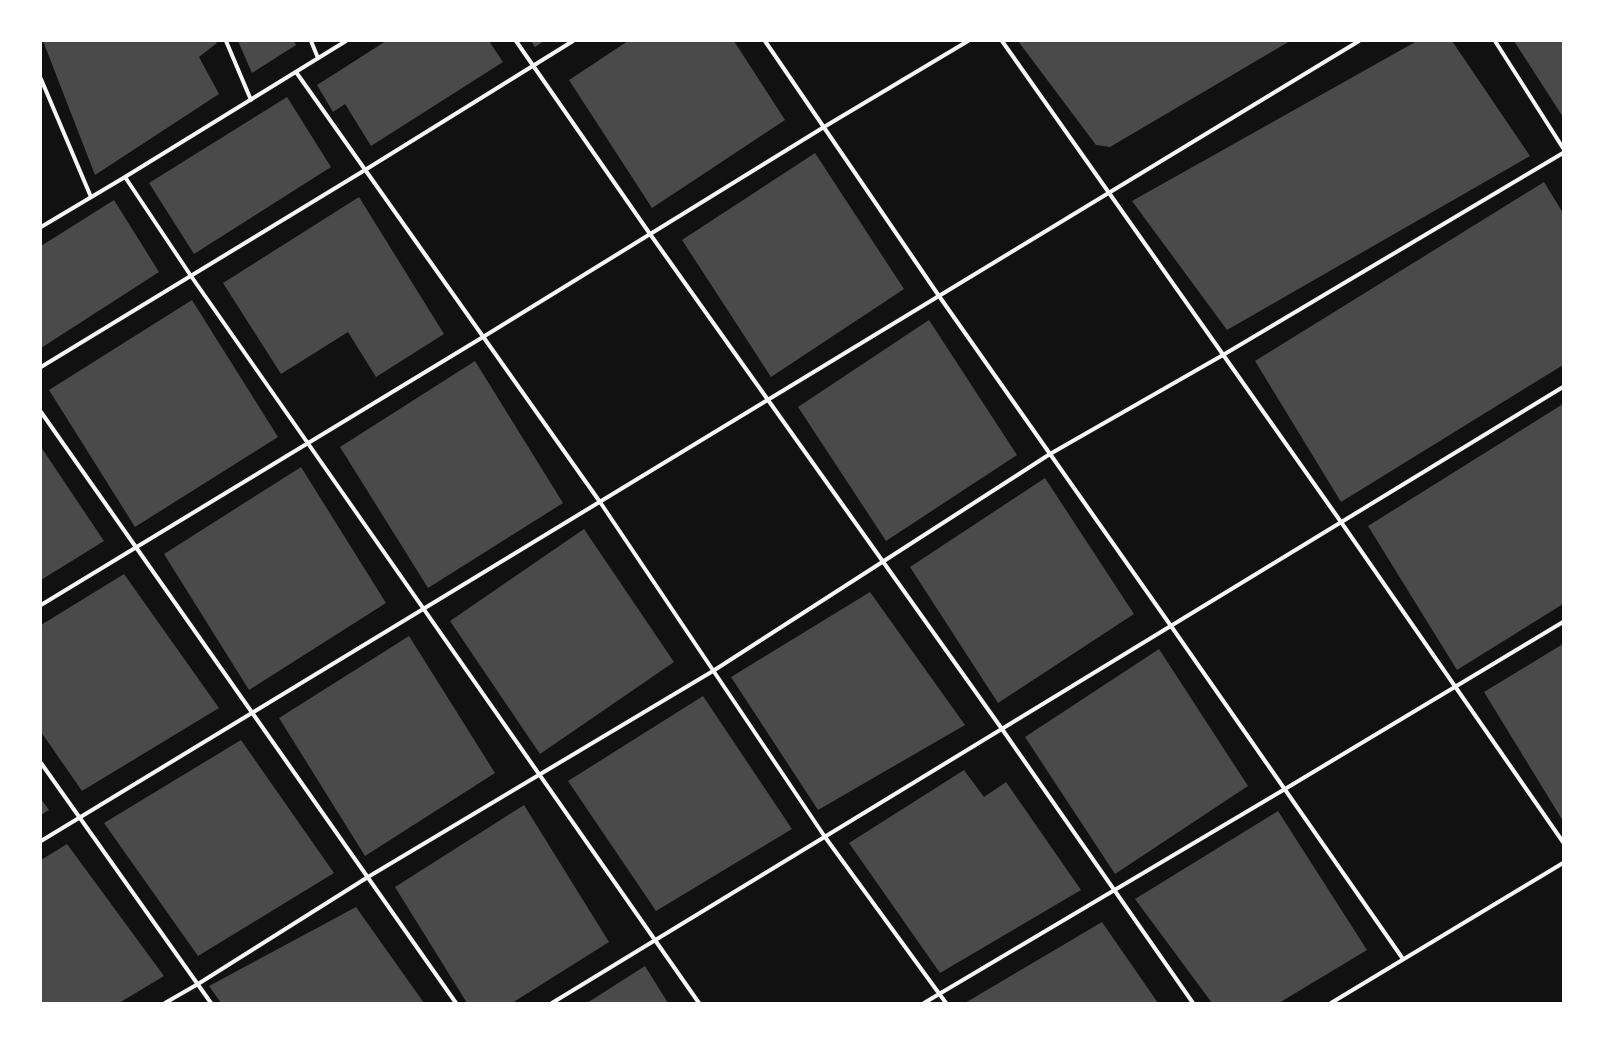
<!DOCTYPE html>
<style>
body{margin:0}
#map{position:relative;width:1604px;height:1044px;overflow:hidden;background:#111;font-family:"PT Sans Narrow",sans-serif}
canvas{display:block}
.frame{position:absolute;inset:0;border:42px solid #fff;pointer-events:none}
</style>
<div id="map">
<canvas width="1604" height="1044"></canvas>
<div class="frame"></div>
</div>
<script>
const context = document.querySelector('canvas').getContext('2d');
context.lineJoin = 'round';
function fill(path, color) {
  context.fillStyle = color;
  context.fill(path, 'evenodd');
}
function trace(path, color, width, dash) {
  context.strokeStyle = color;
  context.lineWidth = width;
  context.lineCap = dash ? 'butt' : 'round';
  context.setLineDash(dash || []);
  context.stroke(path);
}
fill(new Path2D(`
 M43,41H216L217,43L199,57L219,94L95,175Z
 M238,41H294L296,45L252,73Z
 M386,41H489L503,62L371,146L345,104L333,112L317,85Z
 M531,41H544L535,47Z
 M628,41H734L785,120L652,208L569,80Z
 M1018,41H1290L1110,147L1096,145Z
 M1417,41H1452L1530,156L1227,330L1132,201Z
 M1514,41H1563V117Z
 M287,97L331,167L194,254L149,183Z
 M815,153L904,289L771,377L682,240Z
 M1544,182L1563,213V365L1341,502L1255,361Z
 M359,197L444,334L376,377L348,332L281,374L223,283Z
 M114,200L159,272L41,348V246Z
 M192,300L278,437L135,527L49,390Z
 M929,320L1017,455L886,541L798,407Z
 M475,361L563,503L428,588L340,447Z
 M1563,404V604L1457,670L1368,526Z
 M41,447L104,541L41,580Z
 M301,467L386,603L249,690L164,554Z
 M1045,478L1134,614L998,703L910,567Z
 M584,529L674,662L540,754L450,621Z
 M124,574L219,708L82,791L41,732V625Z
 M870,592L965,725L818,810L731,677Z
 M409,636L495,773L365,856L279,718Z
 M1563,644V821L1484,692Z
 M1159,649L1248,786L1115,874L1025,737Z
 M703,696L792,829L656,911L568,781Z
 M241,740L334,873L198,956L104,823Z
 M964,770L984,797L1006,782L1081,890L940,973L849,843Z
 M41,799L49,810L41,815Z
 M524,805L609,942L512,1003H467L395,887Z
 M1278,811L1367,950L1279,1003H1212L1135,899Z
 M67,844L164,976L119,1003H41V860Z
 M356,907L424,1003H221L209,986Z
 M1102,922L1158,1003H965Z
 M645,966L668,1003H587Z`), '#4a4a4a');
trace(new Path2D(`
 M226,41L251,100
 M311,41L318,58
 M516,41L650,234L1002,729L1193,1003
 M765,41L939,296L1171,626L1403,959
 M1002,41L1341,522L1563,842
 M1495,41L1563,148
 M296,72L600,502L825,837L946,1003
 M41,79L91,197
 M125,177L191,276L699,1003
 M41,227L125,177L346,41
 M41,367L365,170L573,41
 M41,412L456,1003
 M41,605L483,337L824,127L968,41
 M41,763L211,1003
 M41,841L1359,41
 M165,1003L198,984L368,877L713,671L1050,454L1223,355L1563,153
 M552,1003L1563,387
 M924,1003L1285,789L1563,622
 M1331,1003L1563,863`), '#f5f5f5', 4);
</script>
